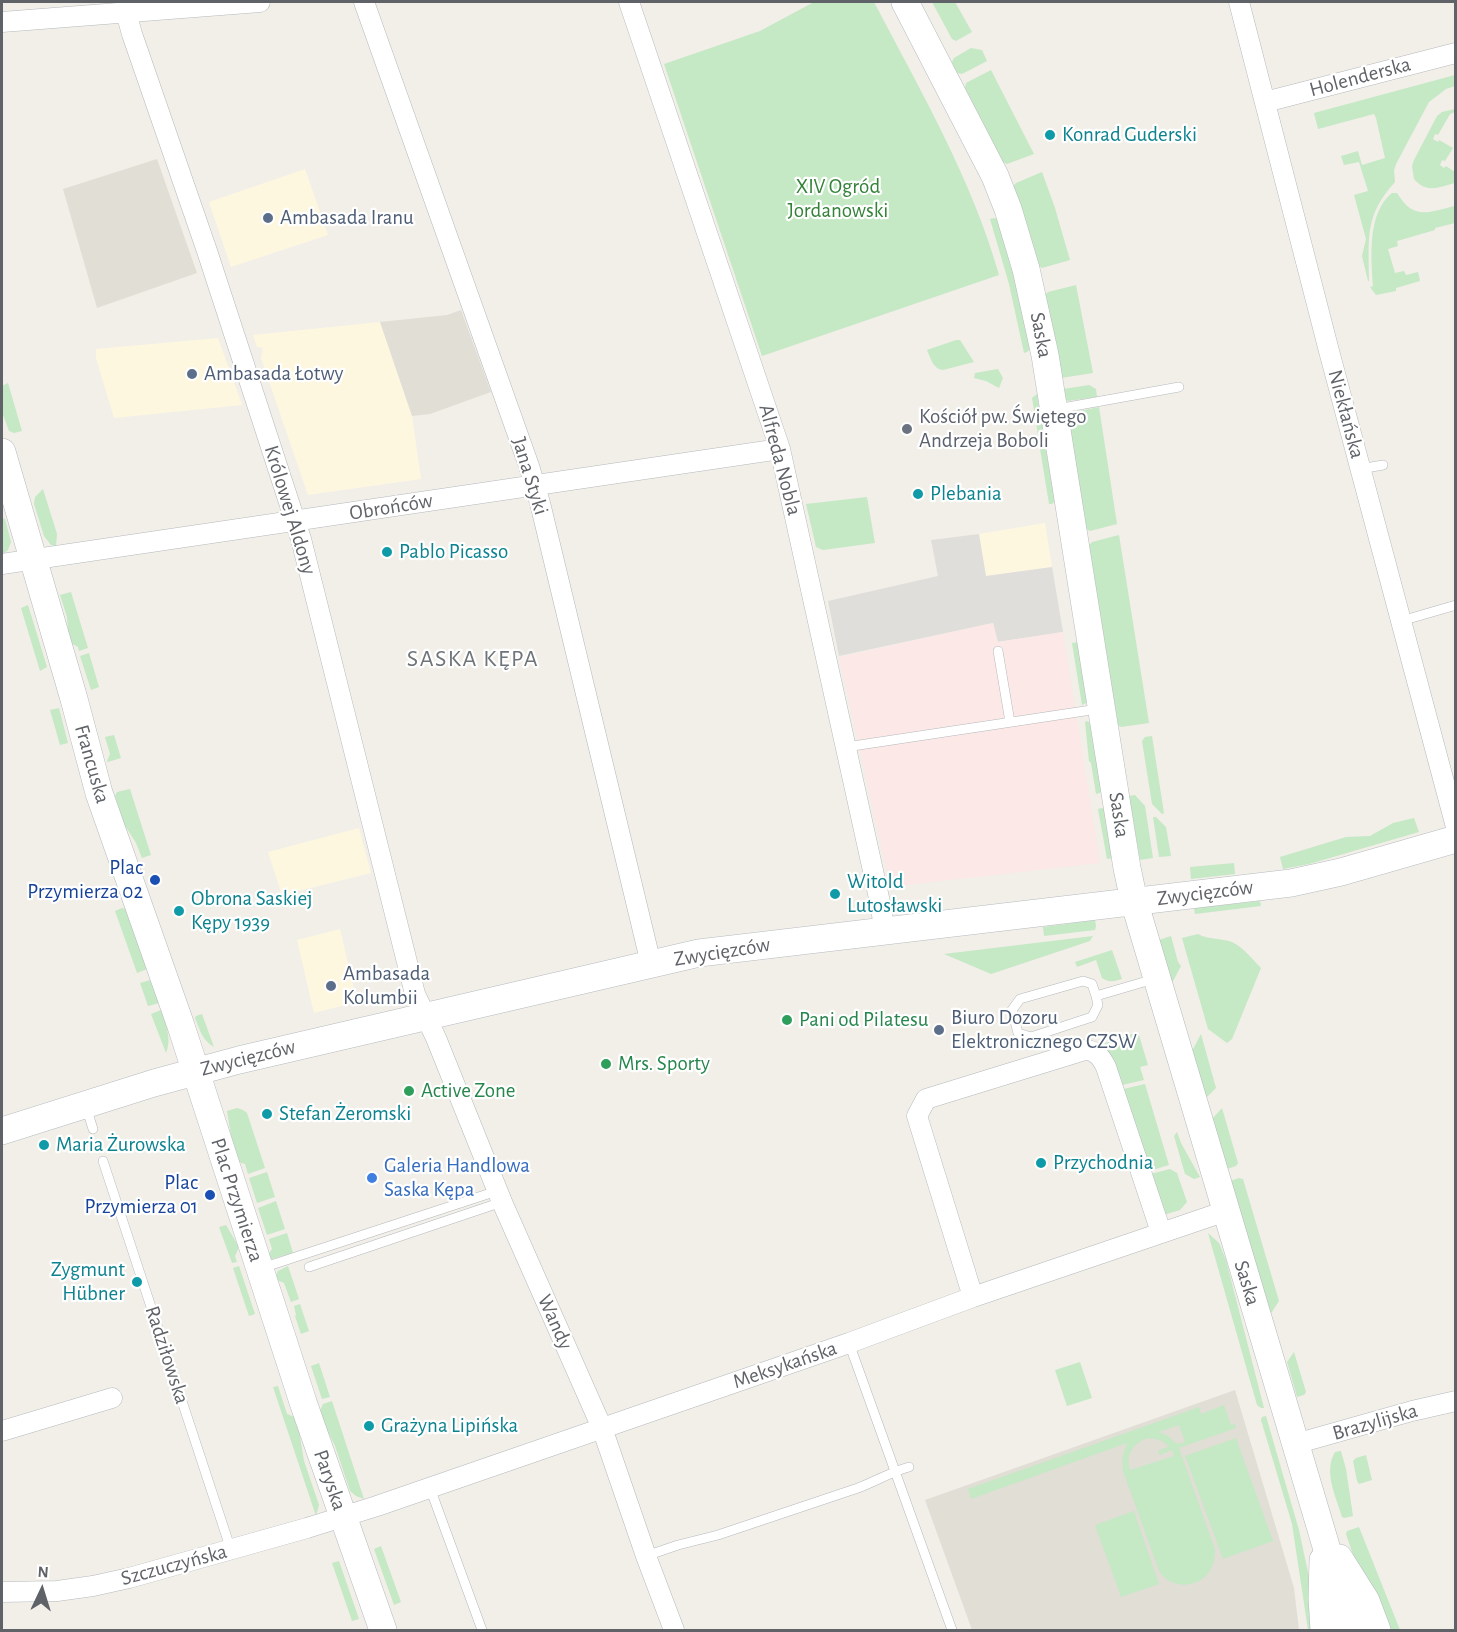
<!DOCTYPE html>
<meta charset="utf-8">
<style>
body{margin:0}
#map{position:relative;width:1457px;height:1632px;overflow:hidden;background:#f1efe8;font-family:"Alegreya Sans",sans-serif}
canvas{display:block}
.frame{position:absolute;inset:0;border:3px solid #5f6368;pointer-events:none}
.north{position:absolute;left:12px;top:1560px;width:60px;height:60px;-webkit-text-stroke:4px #fff;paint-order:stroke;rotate:4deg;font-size:16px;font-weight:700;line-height:24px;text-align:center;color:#5f6368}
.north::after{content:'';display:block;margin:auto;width:21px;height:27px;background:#5f6368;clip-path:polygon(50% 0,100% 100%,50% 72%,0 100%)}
</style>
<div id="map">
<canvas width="1457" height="1632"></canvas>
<div class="frame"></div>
<div class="north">N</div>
</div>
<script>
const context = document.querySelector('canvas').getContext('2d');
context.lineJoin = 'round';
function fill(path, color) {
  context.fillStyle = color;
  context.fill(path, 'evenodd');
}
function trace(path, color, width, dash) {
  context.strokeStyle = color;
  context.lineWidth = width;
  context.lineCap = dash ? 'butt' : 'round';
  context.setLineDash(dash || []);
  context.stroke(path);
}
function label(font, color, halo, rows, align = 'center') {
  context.font = font + ' "Alegreya Sans",sans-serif';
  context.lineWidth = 4.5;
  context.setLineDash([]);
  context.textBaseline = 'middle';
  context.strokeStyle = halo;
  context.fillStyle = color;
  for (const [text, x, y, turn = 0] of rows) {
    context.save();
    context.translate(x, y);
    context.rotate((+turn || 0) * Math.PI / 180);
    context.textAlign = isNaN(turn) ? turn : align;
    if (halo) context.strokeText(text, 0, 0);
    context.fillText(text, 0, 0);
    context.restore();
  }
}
fill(new Path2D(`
 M305,169L328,235L231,267L209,202Z
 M380,322L412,416L421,479L308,495L261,358L263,348L257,347L253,335Z
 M218,338L242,405L114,418L96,358V349Z
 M1045,523L1052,567L986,576L979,534Z
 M359,828L371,873L282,895L268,852Z
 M340,929L357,1002L314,1013L297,940Z`), '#fef7e0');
fill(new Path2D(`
 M979,534L986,576L1052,567L1063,632L997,642L993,623L839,656L828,601L938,576L931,540Z`), '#e0deda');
fill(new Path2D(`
 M157,159L197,273L97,308L63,189Z
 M461,310L491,392L430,414L412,416L380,322L447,315Z
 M1235,1390L1294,1588L1299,1630H972L925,1500Z`), '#e1ded6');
fill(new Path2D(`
 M993,623L998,642L1063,632L1100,863L890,887L839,657Z`), '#fce8e6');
fill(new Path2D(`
 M814,2H874C920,90 972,179 999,275L762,356L664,64L760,31Z
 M932,2H955L972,32L956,41L952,39Z
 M971,48L982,50L987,61L962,74L957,73L952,62L954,58Z
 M991,70L1034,154L1007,164L1003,162L965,88L966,83Z
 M1455,75V86L1446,89L1429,102L1396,164L1394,171L1395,182C1364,216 1369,238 1369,281H1368L1362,256L1366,239L1354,195L1368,191L1359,162L1344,165L1341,156L1358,151L1362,165L1385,158L1376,118L1374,114L1318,129L1314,113Z
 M1455,109V112L1450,114L1438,135L1435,134L1433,139L1438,142L1439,140L1453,148L1445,161L1442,160L1440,165L1444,168L1446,166L1455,172V183C1439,187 1427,194 1414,179L1412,166L1414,160L1437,116L1442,112Z
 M1042,172L1055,208L1070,260L1042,268L1037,265L1031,238L1013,186L1016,183Z
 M1392,193H1397C1414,221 1428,212 1455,206V223L1435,228V230L1397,241L1398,246L1388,249L1395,273L1404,271L1406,275L1418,272L1420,281L1396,288V291L1376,295L1370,287L1373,286C1371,258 1367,213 1392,193Z
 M994,218L998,219L1019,295L1030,349L1027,352L1024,353L1009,284L990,219Z
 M1076,285L1093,373L1061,378L1053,330L1045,295L1048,292Z
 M956,340H960L974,362L943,370C933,369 931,359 927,350Z
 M998,369L1003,378L999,388L986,381L974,378L975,373Z
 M8,383L22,431L14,433L9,431L2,412V386Z
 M1089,385L1096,389L1097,397L1068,401L1065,399L1063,389Z
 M1037,394L1043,432L1038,435L1032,398Z
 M1099,407L1117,524L1090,531L1086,529L1067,416L1070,413Z
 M1044,448L1046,450L1055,501L1052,504H1049L1040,449Z
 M43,489L57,534L56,546L51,545L44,536L34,504L35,497Z
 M867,497L875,543L823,550L816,547L806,504Z
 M2,518L5,519L11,542L8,550L2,555Z
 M1119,535L1149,723L1121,727L1118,725L1089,545L1092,542Z
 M71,592L88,648L79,651L78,647L69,642L67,617L60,595Z
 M28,605L47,667L40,671L21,608Z
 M1079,642L1088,702L1082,705L1072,643Z
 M89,653L99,687L91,690L80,656Z
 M59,708L68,743L60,745L50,710Z
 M1087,721L1091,724L1102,790L1100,793L1096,794L1091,763L1089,761L1085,722Z
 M114,735L121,758L108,762L107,761L110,754L105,737Z
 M1152,736L1164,813L1162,814L1152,804L1142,741L1145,737Z
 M130,789L151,855L142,858L136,843L124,824L115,796L117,792Z
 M1135,795L1145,806L1153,858L1140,860L1129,796Z
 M1102,808L1105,810L1113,858L1107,859L1098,809Z
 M1153,817H1156L1166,827L1171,856L1159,857Z
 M1414,818L1419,832L1309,864L1283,869L1280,857L1346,837L1370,836L1393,823Z
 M1234,863L1235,874L1191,879L1190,867Z
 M1260,901L1261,906L1195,914L1194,908Z
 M122,908L126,909L147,969L137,973L115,911Z
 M1095,920L1096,926L1095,930L1044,936L1043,927Z
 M1198,934C1209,940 1221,938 1232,942C1243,947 1253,960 1261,968L1232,1039L1227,1043L1208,1029L1182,938Z
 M1093,936L1090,941L991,974L944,954Z
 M1171,936L1178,962L1181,966L1172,983L1159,940Z
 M1112,950L1122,979C1115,981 1109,983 1102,978L1096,960L1077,967L1075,962Z
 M150,980L159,1003L148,1006L140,983Z
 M161,1010C166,1024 172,1039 166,1053L151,1014Z
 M202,1014L214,1047C202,1040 200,1030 195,1018L196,1016Z
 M1138,1032L1148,1065L1140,1067L1144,1080L1118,1086L1094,1047Z
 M1201,1034L1216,1088L1206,1098L1192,1051Z
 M1145,1084L1169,1165L1146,1172L1119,1090Z
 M237,1108L243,1110L247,1113L265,1168L248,1174L245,1164L235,1161L227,1111Z
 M1222,1108L1238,1163L1236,1166L1227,1169L1212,1119Z
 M1177,1132L1181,1143L1200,1177L1194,1179L1185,1174L1174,1136Z
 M1170,1169L1177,1173L1187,1202L1180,1210L1160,1216L1147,1175Z
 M267,1172L275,1197L257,1203L249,1178Z
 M1239,1178L1243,1179L1279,1301L1270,1315L1230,1181Z
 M276,1201L285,1229L267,1235L258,1208Z
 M226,1225L239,1247L235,1256L237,1262L232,1263L219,1227Z
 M287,1233L293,1253L272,1259L269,1258L268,1255L272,1249L269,1239Z
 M1208,1233L1219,1243L1226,1260L1264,1408H1261L1257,1405Z
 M239,1266L255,1314L249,1316L233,1268Z
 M288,1266L299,1299L291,1302L284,1283L277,1280L276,1275L278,1271Z
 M300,1304L309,1331L301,1334L295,1316L296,1315L294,1306Z
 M1294,1352L1306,1392L1304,1395L1297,1397L1287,1362Z
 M1080,1362L1092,1398L1067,1406L1055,1370Z
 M319,1363L330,1397L322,1399L311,1366Z
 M278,1386L287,1414L297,1418L304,1461L319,1505L316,1516L273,1387Z
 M332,1401L364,1499L356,1496L350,1491L335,1446L319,1413L323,1404Z
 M1224,1405L1231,1425L1235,1424L1236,1428L1179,1448L1215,1549C1215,1557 1214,1565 1209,1572C1197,1589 1170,1589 1159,1571L1123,1471L1122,1459L1127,1443L971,1499L968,1489L1199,1407L1201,1414ZM1179,1425L1185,1442L1177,1444L1168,1436L1159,1432ZM1148,1438L1160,1440L1169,1446L1158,1451L1160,1455L1172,1450L1174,1456L1130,1470C1125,1455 1133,1443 1148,1438Z
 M1266,1416L1299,1530L1309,1577L1316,1630H1308L1292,1524L1261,1420L1262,1417Z
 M1236,1438L1273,1541L1223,1559L1185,1456Z
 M1341,1451L1346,1469L1353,1516L1344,1518L1342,1517C1336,1496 1323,1472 1335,1452Z
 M1366,1455L1372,1480L1359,1484L1357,1481L1353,1461L1356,1458Z
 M1134,1511L1159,1584L1121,1597L1095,1525Z
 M1359,1527L1400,1630H1390L1382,1610L1358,1569L1346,1534L1347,1531Z
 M381,1546L401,1602L394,1605L374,1549Z
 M339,1561L359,1619L352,1621L332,1563Z`), '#c5e8c5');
const lane = new Path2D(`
 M1057,409L1179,387
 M1360,469L1383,465
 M1401,621L1456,605
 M998,651L1010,722
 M846,747L1098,709
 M1096,996L1092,984L1083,981L1020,999L1012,1010L1018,1033L1031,1037L1092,1017L1098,1005L1096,996L1154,979
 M86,1107L93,1129
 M103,1161L231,1550
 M309,1267L502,1202
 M262,1268L497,1191
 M849,1343L952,1630
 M430,1488L482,1630
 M646,1556L678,1545L718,1535L858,1488C876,1481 891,1472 909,1467`);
const street = new Path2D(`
 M364,2L529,466L540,503L651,964
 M629,2L780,449L881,907L884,930
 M1239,2L1329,351L1456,827
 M126,12L132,34L207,251L301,539L415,994L436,1038L502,1202L602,1428L646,1556L674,1630
 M2,22L260,2
 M1265,102L1456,53
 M2,564L780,449
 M973,1297L917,1116L926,1099L1085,1050C1096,1050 1101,1057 1106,1067L1161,1232
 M2,1431L112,1398
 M1295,1444L1412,1411L1456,1401
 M2,1592L57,1591L93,1586L129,1578L307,1528L377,1506L849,1343L973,1297L1226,1211`);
const secondary = new Path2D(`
 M905,2L995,176L1008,209L1026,269L1045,355L1127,868L1134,901L1351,1630
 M2,452L74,699L99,793L181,1026L304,1405L383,1630
 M2,1131L154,1083L239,1060L699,953L1291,883L1341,872L1456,839
 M1339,1558L1366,1601L1377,1630
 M1323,1560L1322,1598L1324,1630`);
trace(lane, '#b5b8bc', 10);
trace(street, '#b5b8bc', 21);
trace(secondary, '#b6babf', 28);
trace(lane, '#fff', 9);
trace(street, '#fff', 20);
trace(secondary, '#fff', 27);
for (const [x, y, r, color] of [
 [1050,135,6,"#0f9aa8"],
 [268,218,6,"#5c6f8a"],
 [192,374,6,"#5c6f8a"],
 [907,429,6,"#6b7280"],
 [918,494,6,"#0f9aa8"],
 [387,552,6,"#0f9aa8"],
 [155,880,6,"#1a4fb4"],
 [835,894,6,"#0f9aa8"],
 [179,911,6,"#0f9aa8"],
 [331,986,6,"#5c6f8a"],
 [787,1020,6,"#2e9e5b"],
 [939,1030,6,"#5c6f8a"],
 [606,1064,6,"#2e9e5b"],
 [409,1091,6,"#2e9e5b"],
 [267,1114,6,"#0f9aa8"],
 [44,1145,6,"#0f9aa8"],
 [1041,1163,6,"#0f9aa8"],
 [372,1178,6,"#3f7fe0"],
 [210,1195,6,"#1a4fb4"],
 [137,1282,6,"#0f9aa8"],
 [369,1426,6,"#0f9aa8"]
]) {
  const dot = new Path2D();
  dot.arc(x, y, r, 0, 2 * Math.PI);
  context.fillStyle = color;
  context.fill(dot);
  trace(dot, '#fff', 2);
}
label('21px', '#5f6368', '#fff', [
 ["Holenderska",1360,77,-15],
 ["Saska",1041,335,79],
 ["Niekłańska",1346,414,75],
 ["Alfreda Nobla",780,460,75],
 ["Jana Styki",530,476,73],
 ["Obrońców",391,507,-9],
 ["Królowej Aldony",290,510,73],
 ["Francuska",92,764,74],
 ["Saska",1119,815,81],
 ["Zwycięzców",1205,893,-7],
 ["Zwycięzców",722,952,-9],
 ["Zwycięzców",248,1058,-14],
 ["Plac Przymierza",237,1200,72],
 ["Saska",1247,1283,73],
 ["Wandy",555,1322,66],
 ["Radziłowska",167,1355,72],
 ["Meksykańska",785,1365,-19],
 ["Brazylijska",1375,1422,-16],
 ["Paryska",330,1480,71],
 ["Szczuczyńska",174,1565,-15]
]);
label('21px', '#0d838f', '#fff', [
 ["Konrad Guderski",1062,135],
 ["Plebania",930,494],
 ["Pablo Picasso",399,552],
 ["Witold",847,882],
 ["Lutosławski",847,906],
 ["Obrona Saskiej",191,899],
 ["Kępy 1939",191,923],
 ["Stefan Żeromski",279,1114],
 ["Maria Żurowska",56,1145],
 ["Przychodnia",1053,1163],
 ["Zygmunt",125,1270,"right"],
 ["Hübner",125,1294,"right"],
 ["Grażyna Lipińska",381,1426]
], 'left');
label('21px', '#348238', '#fff', [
 ["XIV Ogród",838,187],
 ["Jordanowski",838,211]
]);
label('21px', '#4e5e75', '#fff', [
 ["Ambasada Iranu",280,218],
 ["Ambasada Łotwy",204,374],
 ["Ambasada",343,974],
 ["Kolumbii",343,998],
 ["Biuro Dozoru",951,1018],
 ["Elektronicznego CZSW",951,1042]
], 'left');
label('21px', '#5b616d', '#fff', [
 ["Kościół pw. Świętego",919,417],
 ["Andrzeja Boboli",919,441]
], 'left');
label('21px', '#164399', '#fff', [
 ["Plac",143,868],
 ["Przymierza 02",143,892],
 ["Plac",198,1183],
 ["Przymierza 01",198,1207]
], 'right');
label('21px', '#27864d', '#fff', [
 ["Pani od Pilatesu",799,1020],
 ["Mrs. Sporty",618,1064],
 ["Active Zone",421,1091]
], 'left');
label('21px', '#366cbe', '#fff', [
 ["Galeria Handlowa",384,1166],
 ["Saska Kępa",384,1190]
], 'left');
context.letterSpacing = '1.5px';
label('24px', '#70757a', '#fff', [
 ["SASKA KĘPA",473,659]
]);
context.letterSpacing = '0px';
</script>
